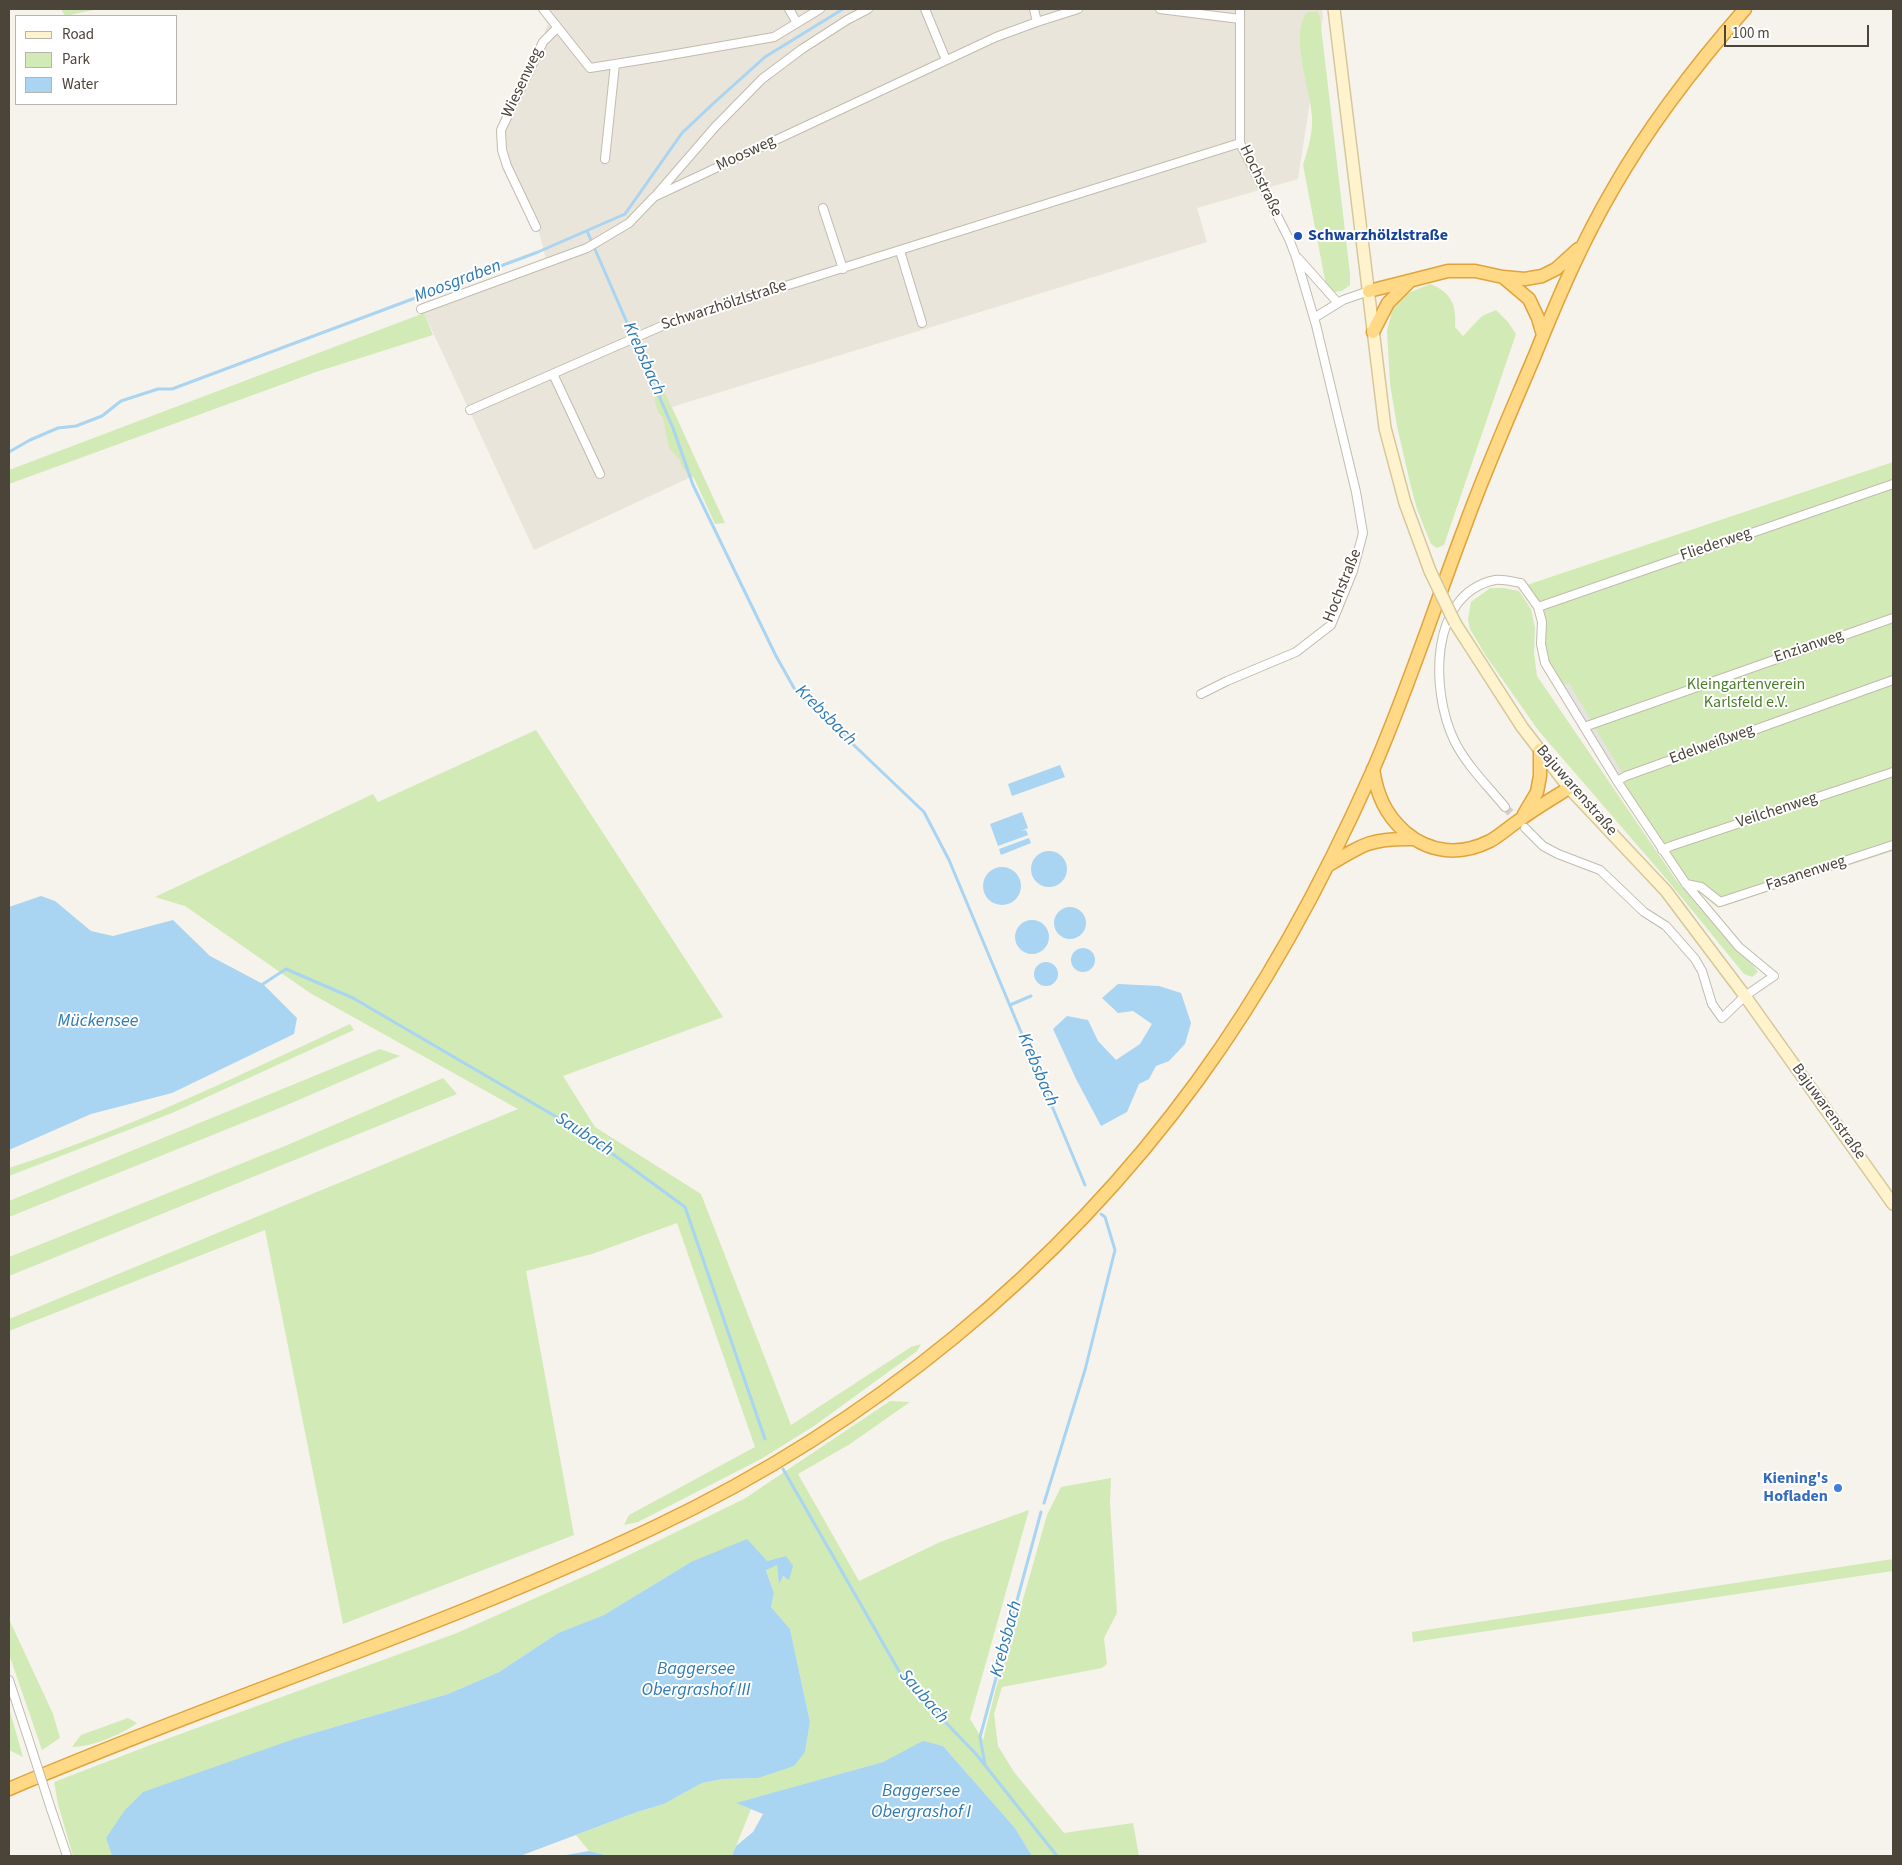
<!DOCTYPE html>
<meta charset="utf-8">
<style>
body{margin:0}
#map{position:relative;width:1902px;height:1865px;overflow:hidden;background:#f6f3ec;font-family:"Source Sans 3",sans-serif}
canvas{display:block}
.frame{position:absolute;inset:0;border:10px solid #4b4439;pointer-events:none}
.legend{position:absolute;left:15px;top:15px;width:162px;height:90px;box-sizing:border-box;background:#fff;border:1px solid #b7b4b0;margin:0;padding:6px 9px;list-style:none;font-size:15px;color:#4b4439}
.legend li{display:flex;align-items:center;gap:10px;height:25px}
.legend b{width:25px;border:1px solid #b7b4b0}
.scale{position:absolute;left:1724px;top:25px;width:145px;height:22px;box-sizing:border-box;border:2px solid #4b4439;border-top:0;padding-left:6px;font-size:15px;line-height:18px;white-space:nowrap;color:#4b4439;-webkit-text-stroke:4px #fff;paint-order:stroke}
</style>
<div id="map">
<canvas width="1902" height="1865"></canvas>
<div class="frame"></div>
<ul class="legend">
<li><b style="height:6px;background:#fff3cd"></b>Road</li>
<li><b style="height:14px;background:#d2eab5"></b>Park</li>
<li><b style="height:14px;background:#a9d4f2"></b>Water</li>
</ul>
<div class="scale">100 m</div>
</div>
<script>
const context = document.querySelector('canvas').getContext('2d');
context.lineJoin = 'round';
function fill(path, color) {
  context.fillStyle = color;
  context.fill(path, 'evenodd');
}
function trace(path, color, width, dash) {
  context.strokeStyle = color;
  context.lineWidth = width;
  context.lineCap = dash ? 'butt' : 'round';
  context.setLineDash(dash || []);
  context.stroke(path);
}
function label(font, color, halo, rows, align = 'center') {
  context.font = font + ' "Source Sans 3",sans-serif';
  context.lineWidth = 4;
  context.setLineDash([]);
  context.textBaseline = 'middle';
  context.strokeStyle = halo;
  context.fillStyle = color;
  for (const [text, x, y, turn = 0] of rows) {
    context.save();
    context.translate(x, y);
    context.rotate((+turn || 0) * Math.PI / 180);
    context.textAlign = isNaN(turn) ? turn : align;
    if (halo) context.strokeText(text, 0, 0);
    context.fillText(text, 0, 0);
    context.restore();
  }
}
fill(new Path2D(`
 M538,9H1322L1323,17L1298,179L1197,208L1207,242L672,407L691,449V477L534,550L424,313L548,267L538,228L511,167L504,135L548,24Z`), '#eae5da');
fill(new Path2D(`
 M61,9H98L65,16Z
 M1317,11L1320,18L1350,274V285L1342,291L1333,292L1326,285L1303,165C1308,150 1313,132 1312,116C1310,89 1290,36 1306,13Z
 M1430,284C1451,292 1457,305 1455,327L1463,336L1482,316L1496,310L1508,322L1516,334L1444,545L1437,548L1431,544L1417,509L1410,483L1397,426L1390,384L1387,331L1393,307L1406,294Z
 M424,313L433,335L316,372L9,484V470Z
 M659,385L664,391L725,523L715,524L694,478L683,469L679,459L669,448L663,418L658,412L654,398L657,396Z
 M1893,462V480L1538,602L1527,585Z
 M1893,488V851L1718,908L1685,880L1617,777L1594,726L1569,684L1561,686L1548,661L1544,643L1542,611L1548,607Z
 M1490,588H1504L1519,591L1531,609L1535,628L1534,653L1537,676L1676,880L1734,948L1753,965L1758,972L1752,977L1744,974L1669,882L1538,730L1486,656L1470,629L1468,619L1471,602Z
 M536,730L723,1017L563,1076L595,1127L701,1194L791,1425L911,1347L921,1344L917,1351L814,1426L761,1459L638,1522L624,1525L629,1515L755,1447L677,1223L592,1254L526,1271L574,1535L343,1624L265,1230L9,1331V1319L518,1109L310,993L185,906L155,897L373,794L378,802Z
 M350,1024L354,1030L172,1113L9,1176V1168C126,1130 238,1076 350,1024Z
 M380,1049L400,1056L287,1105L9,1217V1201Z
 M443,1078L457,1094L9,1276V1257L285,1146Z
 M890,1401L910,1402L850,1444L798,1474L859,1581L940,1542L1029,1510L970,1719L983,1740L996,1688L1012,1638L1047,1515L1061,1487L1111,1478L1110,1503L1117,1613L1104,1638L1107,1664L1102,1668L1002,1687L994,1714L998,1746L1014,1772L1064,1833L1133,1823L1139,1856H1032L1015,1828L943,1746L923,1742L883,1762L737,1803L751,1809L732,1856H609L589,1851L576,1835L637,1812L664,1804L702,1783L723,1779L758,1778L805,1752L810,1722L790,1629L771,1607L774,1593L766,1569L777,1565L779,1582L782,1576L789,1579L786,1556L767,1561L691,1562L604,1615L558,1633L499,1672L448,1694L300,1737L106,1838L112,1856H73L58,1804L54,1782L161,1741L457,1633L596,1571L744,1499Z
 M1893,1559V1571L1413,1642L1412,1632Z
 M9,1619L53,1714L60,1738L42,1750L9,1654Z
 M9,1708L23,1757L9,1750Z
 M128,1718L137,1723C121,1735 92,1747 72,1747L81,1735Z`), '#d2eab5');
fill(new Path2D(`
 M1569,683L1594,726L1623,774L1617,777L1561,686Z`), '#e5e3e0');
fill(new Path2D(`
 M1060,765L1065,777L1012,796L1008,784Z
 M1022,812L1028,828L1021,831L1026,830L1028,835L998,846L990,824Z
 M1029,838L1031,843L1001,855L999,849Z
 M1031 869a18 18 0 1 1 36 0a18 18 0 1 1-36 0Z
 M983 886a19 19 0 1 1 38 0a19 19 0 1 1-38 0Z
 M41,896L55,901L91,931L113,936L173,920L210,956L263,984L297,1018L294,1034L172,1093L91,1114L9,1150V907Z
 M1054 923a16 16 0 1 1 32 0a16 16 0 1 1-32 0Z
 M1015 937a17 17 0 1 1 34 0a17 17 0 1 1-34 0Z
 M1071 960a12 12 0 1 1 24 0a12 12 0 1 1-24 0Z
 M1034 974a12 12 0 1 1 24 0a12 12 0 1 1-24 0Z
 M1118,984L1159,986L1181,993L1191,1023L1185,1044L1169,1061L1156,1066L1149,1079L1139,1084L1127,1112L1101,1126L1076,1079L1053,1029L1067,1016L1088,1020L1098,1041L1116,1060L1140,1044L1152,1024L1133,1011L1118,1013L1102,998Z
 M747,1539L767,1561L786,1556L793,1566L789,1580L783,1576L779,1584L777,1565L766,1570L774,1593L771,1607L790,1629L810,1722L805,1752L794,1766L758,1778L723,1779L702,1783L664,1804L637,1812L520,1856H112L106,1838L125,1810L143,1792L300,1737L448,1694L499,1672L558,1633L604,1615L691,1562Z
 M923,1741L943,1746L1015,1828L1032,1856H732L736,1846L753,1832L763,1814L736,1803L883,1762Z
 M589,1851L609,1856H563L566,1855Z`), '#a9d4f2');
trace(new Path2D(`
 M587,231L673,428L693,485L776,656L794,688L924,812L949,860L1085,1185
 M9,452L30,440L58,428L76,426L102,416L121,401L158,389H172L538,252L625,214L682,133L716,101L765,57L843,9
 M263,984L286,969L353,998L584,1133L685,1207L765,1439
 M1010,1005L1031,996
 M783,1469L903,1678L976,1754L1057,1856
 M1044,1503L1085,1370L1115,1250L1105,1217L1101,1214
 M985,1765L980,1737L1041,1512`), '#a9d4f2', 3);
trace(new Path2D(`
 M1505,807L1520,823`), '#d4d0c8', 8, [8, 4]);
const minor = new Path2D(`
 M543,9L590,68L659,57L774,37L820,9
 M789,9L797,23
 M925,9L946,60
 M1034,9L1037,22
 M1160,9L1240,19
 M605,159L615,64
 M657,194L715,127L762,79L802,49L847,20L868,9
 M823,208L843,269
 M536,227L507,166L502,150L501,130L543,42L557,28
 M900,251L922,323
 M1298,258L1338,303
 M421,309L587,248L629,223L654,197L996,37L1037,22L1078,9
 M1314,318L1343,300L1369,291
 M553,374L600,474
 M470,410L671,322L1240,143
 M1538,607L1893,484
 M1201,694L1227,681L1296,652L1331,625L1353,571L1363,533L1356,492L1316,325L1296,257L1289,239L1240,143V9
 M1584,727L1893,618
 M1617,781L1626,776L1893,680
 M1505,807C1488,786 1466,765 1454,740C1431,692 1428,594 1495,580C1503,579 1514,582 1521,583L1538,607L1542,622L1541,644L1545,663L1617,781L1686,884L1739,947L1774,976L1745,996L1722,1018L1712,1004L1702,971L1695,959L1666,926L1644,912L1600,870L1558,854L1543,846L1525,828
 M1662,850L1671,846L1893,772
 M1686,884L1701,887L1720,902L1893,845
 M9,1680L31,1747
 M51,1809L67,1856`);
const secondary = new Path2D(`
 M1334,9L1385,428L1405,503L1430,571
 M1455,623L1522,727L1569,788L1666,891L1745,996L1893,1204`);
const trunk = new Path2D(`
 M1503,277L1529,299L1538,318L1543,335
 M1369,291L1448,271H1475L1503,277L1525,279L1542,276L1556,269L1578,249
 M1373,332L1388,303L1409,282
 M1373,769C1377,795 1385,814 1405,832C1430,853 1460,856 1490,841C1501,835 1510,826 1521,819C1536,808 1553,798 1569,788
 M1524,814L1537,792L1540,776V750
 M1329,865C1363,844 1372,838 1413,839
 M9,1789C222,1698 445,1627 655,1527C868,1426 1059,1271 1198,1080C1268,984 1324,880 1372,772C1407,692 1434,608 1465,526C1486,468 1511,412 1535,355C1558,298 1582,242 1613,189C1650,124 1696,65 1745,9`);
trace(minor, '#c2bbae', 10);
trace(secondary, '#d6c79b', 14);
trace(trunk, '#e0a43c', 15);
trace(minor, '#fff', 8);
trace(secondary, '#fff3cd', 11);
trace(trunk, '#ffd985', 12);
const minorBridge = new Path2D(`
 M31,1747L51,1809`);
const secondaryBridge = new Path2D(`
 M1430,571L1455,623`);
trace(minorBridge, '#c2bbae', 10, []);
trace(secondaryBridge, '#d6c79b', 14, []);
trace(minorBridge, '#fff', 8);
trace(secondaryBridge, '#fff3cd', 11);
for (const [x, y, r, color] of [
 [1298,236,5,"#1a4fb4"],
 [1838,1488,5,"#3f7fe0"]
]) {
  const dot = new Path2D();
  dot.arc(x, y, r, 0, 2 * Math.PI);
  context.fillStyle = color;
  context.fill(dot);
  trace(dot, '#fff', 2);
}
label('16px', '#4b4439', '#fff', [
 ["Wiesenweg",523,83,-65],
 ["Moosweg",746,154,-25],
 ["Hochstraße",1260,181,64],
 ["Schwarzhölzlstraße",724,306,-18],
 ["Fliederweg",1716,545,-19],
 ["Hochstraße",1343,586,-68],
 ["Enzianweg",1809,647,-19],
 ["Edelweißweg",1712,745,-20],
 ["Bajuwarenstraße",1576,791,49],
 ["Veilchenweg",1777,811,-18],
 ["Fasanenweg",1806,874,-18],
 ["Bajuwarenstraße",1828,1112,54]
]);
label('bold 16px', '#164399', '#fff', [
 ["Schwarzhölzlstraße",1308,236]
], 'left');
label('16px', '#4a7f2a', '#fff', [
 ["Kleingartenverein",1746,685],
 ["Karlsfeld e.V.",1746,703]
]);
label('bold 16px', '#366cbe', '#fff', [
 ["Kiening's",1828,1479],
 ["Hofladen",1828,1497]
], 'right');
label('italic 18px', '#2e7ab2', '#fff', [
 ["Moosgraben",458,282,-21],
 ["Krebsbach",643,359,66],
 ["Krebsbach",825,716,45],
 ["Mückensee",98,1022],
 ["Krebsbach",1037,1070,67],
 ["Saubach",584,1135,33],
 ["Krebsbach",1007,1639,-75],
 ["Baggersee",696,1670],
 ["Obergrashof III",696,1691],
 ["Saubach",923,1697,49],
 ["Baggersee",921,1792],
 ["Obergrashof I",921,1813]
]);
</script>
